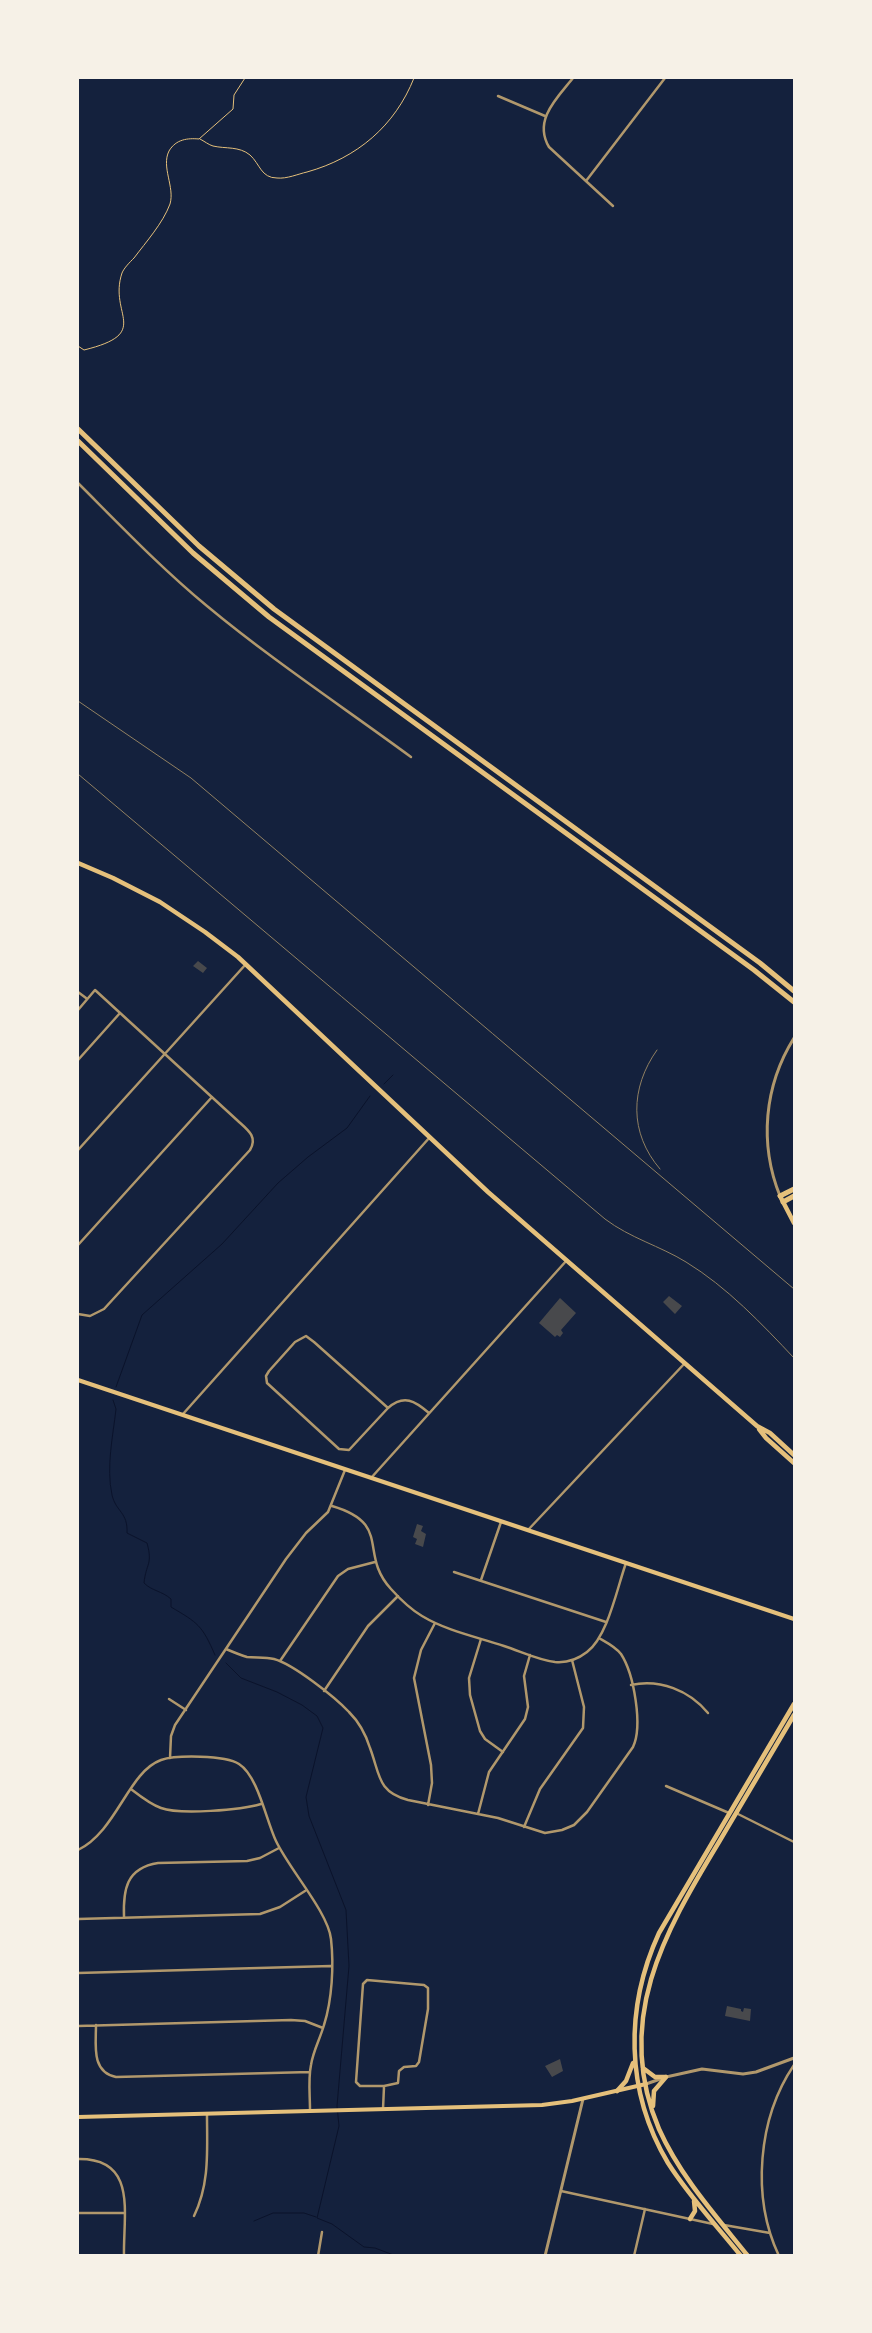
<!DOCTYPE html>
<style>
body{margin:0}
#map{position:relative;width:872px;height:2333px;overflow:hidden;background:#14213d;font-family:Montserrat,sans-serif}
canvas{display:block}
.frame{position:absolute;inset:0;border:79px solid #f6f1e7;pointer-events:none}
</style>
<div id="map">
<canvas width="872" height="2333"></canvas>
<div class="frame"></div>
</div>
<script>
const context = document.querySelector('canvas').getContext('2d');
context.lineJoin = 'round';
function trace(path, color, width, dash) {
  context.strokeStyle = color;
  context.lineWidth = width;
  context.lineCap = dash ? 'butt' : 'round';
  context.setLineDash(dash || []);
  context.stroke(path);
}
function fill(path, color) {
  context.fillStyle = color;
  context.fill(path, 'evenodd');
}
trace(new Path2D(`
 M384,1084L393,1075
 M116,1387L142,1315L222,1244L278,1183L308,1157L347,1128L370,1096
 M113,1400L116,1409C113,1436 106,1467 112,1495C116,1512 128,1512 127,1533L147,1543C153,1565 146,1563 144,1583C152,1591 162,1591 171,1599V1607C198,1623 202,1625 215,1655
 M226,1663L241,1678L277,1692L302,1705L317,1716L323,1728L306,1797L309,1816L346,1910L349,1966L337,2106L339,2126L317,2218L332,2224L364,2247L375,2248L396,2256
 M254,2221L273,2213H304L316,2217`), '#0b132b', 1);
fill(new Path2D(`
 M198,961L207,968L203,973L193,966Z
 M669,1296L682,1306L675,1314L663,1302Z
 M560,1298L576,1313L561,1330L563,1333L560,1337L557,1335L555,1337L539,1323Z
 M417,1524L423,1526L421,1531L426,1534L423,1547L415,1544L417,1539L413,1537Z
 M727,2006L741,2009V2011L743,2012L744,2008L751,2009L750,2021L725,2016Z
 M560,2059L563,2071L552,2077L545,2066Z`), '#48494c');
trace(new Path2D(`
 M279,78H280
 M200,139C204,141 209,145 213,146C226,149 239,146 250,155C260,164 261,178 277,178C287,179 298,174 307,172C357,158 395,126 414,78
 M78,346L84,350C153,333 108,315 122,273C124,268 130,262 134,258C146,242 163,223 170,204C175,187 161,167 169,151C176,139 188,138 199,139L233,109L234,95L245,78`), '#e5c07b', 1);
trace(new Path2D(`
 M573,78C557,98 533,120 549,147L613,206
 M498,96L545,116
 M586,181L665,78
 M78,483C120,525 161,568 207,606C272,660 343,707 411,757
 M78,992L86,998
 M78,1010L95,990L238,1121C248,1130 258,1137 250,1150L104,1309L90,1316L78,1314
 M78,1060L120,1013
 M78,1150L246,964
 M78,1245L212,1097
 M306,1336L314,1342L388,1408L349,1450L339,1449L267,1383L266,1376L269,1371L295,1342Z
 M388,1408C404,1394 415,1401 429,1413
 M183,1414L430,1137
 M371,1478L567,1260
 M332,1506C393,1524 358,1553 391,1589C400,1599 410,1609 422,1616C447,1631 477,1637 504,1646C520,1651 538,1660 555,1662C566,1663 578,1659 587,1652C608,1636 617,1588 626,1563
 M528,1530L685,1363
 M454,1572L606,1622
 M481,1580L501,1522
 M481,1639L469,1678L470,1695L480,1731L485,1739L503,1752
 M226,1649C233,1652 240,1655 247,1657C256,1658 265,1657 274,1659C293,1664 335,1697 349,1712C359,1722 366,1735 370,1748C380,1774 377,1792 408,1800L498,1818L545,1833L562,1830L574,1825L587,1812L633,1747C643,1726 634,1674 621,1654C616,1647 606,1642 599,1638
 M280,1661L338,1576L348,1569L375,1562
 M631,1685C660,1679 689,1690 708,1713
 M324,1691L368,1626L398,1596
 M169,1699L186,1710
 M170,1758L171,1736L175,1725L286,1559L306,1533L328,1512L345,1470
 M666,1786L729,1813
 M131,1789C140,1796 150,1804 161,1808C180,1815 241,1810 261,1804
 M428,1805L432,1783L431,1765L414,1678L421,1650L435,1623
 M736,1813L794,1842
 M478,1814L489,1772L525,1719L528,1707L524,1676L530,1655
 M524,1827L540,1789L583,1728L584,1707L572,1660
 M78,1850C117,1831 128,1772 161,1760C176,1755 225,1755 239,1764C258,1776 266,1820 276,1841C289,1869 328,1912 331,1939C334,1966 332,2000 324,2025C320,2039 313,2051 311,2065C308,2079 310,2095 310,2110
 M124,1917C123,1890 126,1868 158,1863L247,1861L260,1858L279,1848
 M78,1919L260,1914L280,1907L305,1891
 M78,1973L331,1966
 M367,1980L424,1985L428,1988V2009L419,2062L416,2066L404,2067L399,2071L398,2083L384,2086H360L356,2082L363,1984Z
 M96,2025C96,2045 91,2072 116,2077L310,2072
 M78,2026L291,2020L305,2021L323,2028
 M383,2109L384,2087
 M78,2159C138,2158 123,2214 124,2256
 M561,2191L713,2224
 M78,2213H123
 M194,2216C210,2183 207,2150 207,2114
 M724,2225L770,2233
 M318,2256L322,2232
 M634,2256L645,2209
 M779,2256C751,2197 758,2118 794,2065`), '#b1986c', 2.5);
trace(new Path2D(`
 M780,1196C759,1144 764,1086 794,1038
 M646,2084L666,2077L702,2069L743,2074L756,2072L794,2058
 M545,2256L583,2099`), '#b1986c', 3);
trace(new Path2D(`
 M78,1380L794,1619
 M78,2117L542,2105L572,2101L646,2084`), '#e5c07b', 4);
trace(new Path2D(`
 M78,863L113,878L160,902L205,932L238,957L488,1192L757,1426L770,1433L794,1455
 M780,1196L794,1223
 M759,1429L766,1438L794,1463
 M643,2068L655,2077H666
 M617,2091L626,2081L633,2063
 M653,2106L654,2091L666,2077
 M690,2219L695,2211L694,2201
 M741,2256C716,2225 689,2196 668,2163C625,2091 625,2007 659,1933L794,1704
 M748,2256C716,2216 680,2176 659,2129C613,2021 664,1933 719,1842C744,1800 769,1757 794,1715`), '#e5c07b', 4.5);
trace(new Path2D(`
 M78,429L199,546L274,609L760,963L794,991
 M78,441L193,553L269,617L754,970L794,1002
 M780,1196L794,1189
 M783,1202L794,1196`), '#e5c07b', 5);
trace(new Path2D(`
 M78,701L191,778L794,1289
 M78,774L605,1219C630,1238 660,1246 686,1262C727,1287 762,1324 794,1358
 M657,1050C630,1088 629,1133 660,1169`), '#918062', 1);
</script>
